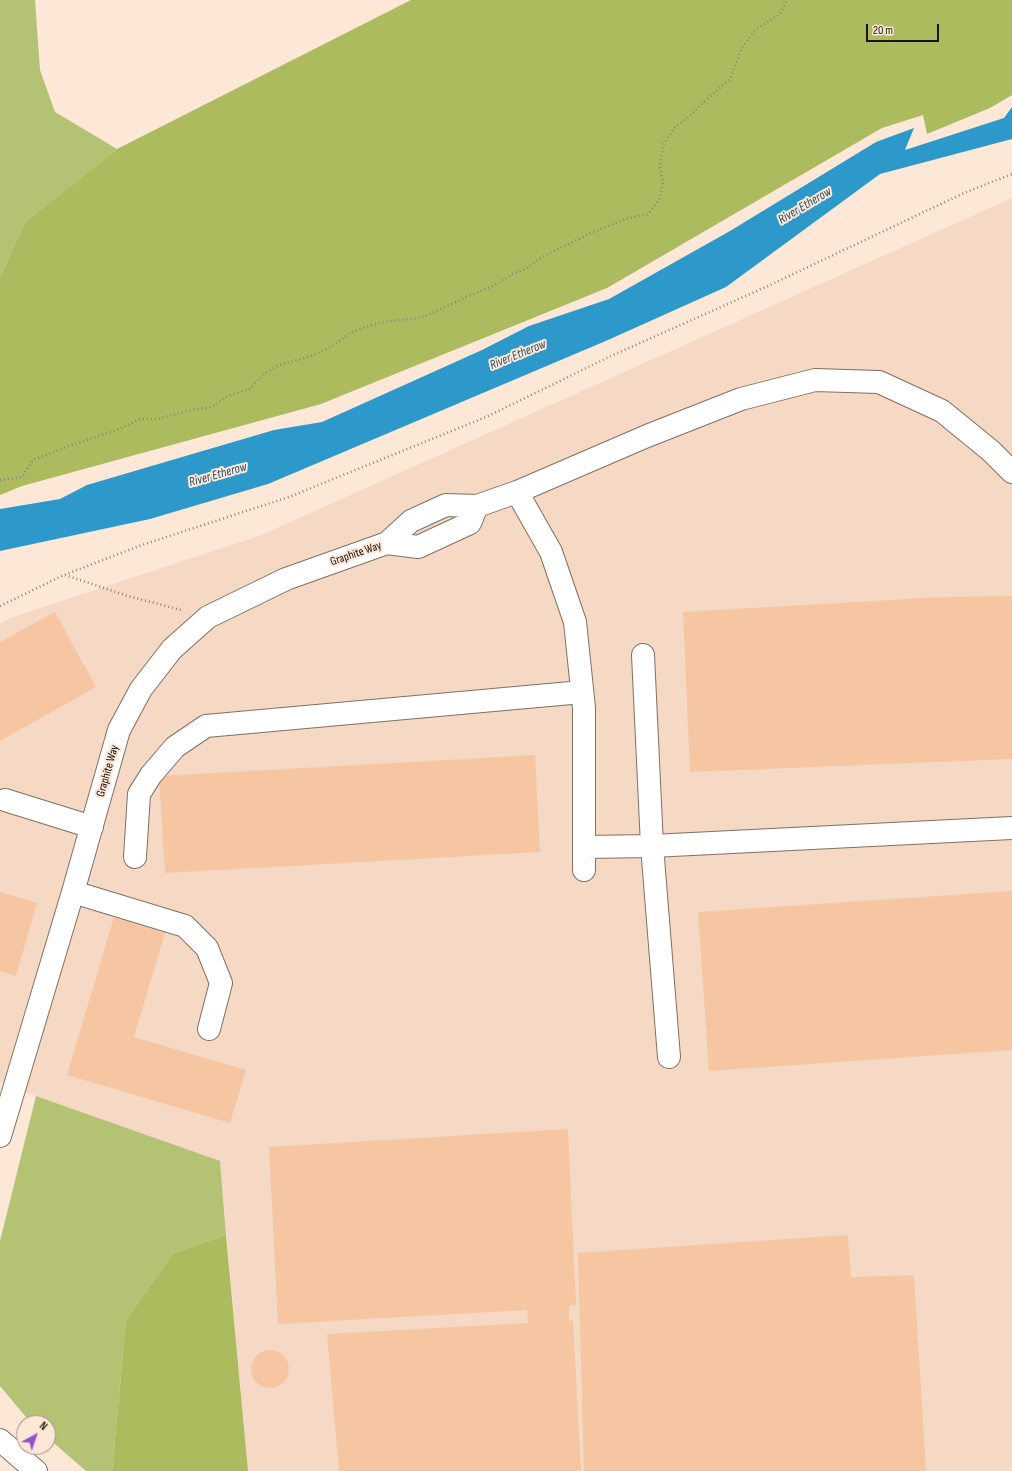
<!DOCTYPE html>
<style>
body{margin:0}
#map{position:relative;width:1012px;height:1471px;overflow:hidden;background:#fde7d7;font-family:"Sofia Sans Condensed",sans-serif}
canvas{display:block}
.north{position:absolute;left:16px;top:1415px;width:40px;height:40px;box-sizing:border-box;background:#fde7d7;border:1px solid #a39287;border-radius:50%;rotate:40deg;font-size:11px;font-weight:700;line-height:16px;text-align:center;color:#1b130e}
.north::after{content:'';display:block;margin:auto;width:14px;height:18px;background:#9253ca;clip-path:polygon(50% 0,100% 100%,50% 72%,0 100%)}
.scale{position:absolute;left:866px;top:24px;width:73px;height:18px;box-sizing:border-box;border:2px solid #1b130e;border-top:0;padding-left:5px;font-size:12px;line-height:14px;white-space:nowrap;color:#1b130e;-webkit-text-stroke:3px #fde7d7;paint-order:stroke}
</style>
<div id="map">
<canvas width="1012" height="1471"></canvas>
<div class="north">N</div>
<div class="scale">20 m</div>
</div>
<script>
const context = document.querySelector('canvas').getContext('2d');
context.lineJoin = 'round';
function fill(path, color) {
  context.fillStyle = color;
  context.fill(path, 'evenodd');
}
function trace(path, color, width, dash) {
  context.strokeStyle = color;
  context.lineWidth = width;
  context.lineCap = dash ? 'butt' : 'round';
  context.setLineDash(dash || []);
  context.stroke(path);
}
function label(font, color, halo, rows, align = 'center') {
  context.font = font + ' "Sofia Sans Condensed",sans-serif';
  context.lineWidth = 4;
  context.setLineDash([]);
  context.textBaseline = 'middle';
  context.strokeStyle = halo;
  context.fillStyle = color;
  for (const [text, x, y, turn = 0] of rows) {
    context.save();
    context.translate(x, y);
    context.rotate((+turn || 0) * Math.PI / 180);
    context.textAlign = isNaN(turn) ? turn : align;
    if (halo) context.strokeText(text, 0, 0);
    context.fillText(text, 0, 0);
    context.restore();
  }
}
fill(new Path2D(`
 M1012,198V1471H248L220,1162L0,1083V624L10,618L259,536Z`), '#f5d9c4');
fill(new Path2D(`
 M0,0H35L40,70L55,112L117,149L25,222L0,277Z
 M36,1096L220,1161L226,1235L173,1253L126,1320L112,1471H86L48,1438V1423H31L0,1386V1241Z`), '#b4c273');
fill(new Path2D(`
 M411,0H1012V95L990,108L927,134L923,115L882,128L607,288L321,404L22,486L0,495V277L25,222L117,149Z
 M226,1235L248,1471H112L126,1320L173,1253Z`), '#abbb5e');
fill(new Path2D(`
 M1012,107V139L880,174L726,287L608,340L268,484L150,519L0,551V509L60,499L87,485L274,430L322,422L482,350L529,326L609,299L730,231L876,142L914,128L905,150L1004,118Z`), '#2d99cb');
fill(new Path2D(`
 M1012,596V759L690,772L683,612L943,597Z
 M55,612L96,687L0,741V642Z
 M535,755L540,852L165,873L159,776Z
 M1012,891V1050L709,1071L698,912Z
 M0,892L37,903L16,976L0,971Z
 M114,917L165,933L134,1037L246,1070L230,1123L67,1075Z
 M568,1129L576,1305L569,1306V1321L573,1320L581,1471H339L327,1334L528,1323L527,1310L278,1324L269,1147Z
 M848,1235L851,1277L914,1275L926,1471H584L578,1253Z
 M251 1369a19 19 0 1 1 38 0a19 19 0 1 1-38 0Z`), '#f6c6a2');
const minor = new Path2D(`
 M517,492L551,552L575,622L584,708V870
 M387,543L418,547L470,523L477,506
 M643,655L652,846L669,1057
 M5,800L92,827
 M584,847L652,846L1012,828
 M135,857L139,794L151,775L175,747L206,726L582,692
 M73,892L185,926L207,948L221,983L209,1029
 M0,1136L73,892L119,730L141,689L172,649L208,617L286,579L387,543L411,521L446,505L477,506L517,492L647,436L741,399L815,380L879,382L942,411L991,451L1012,472
 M0,1440L36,1471`);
trace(minor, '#836f61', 24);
trace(new Path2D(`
 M0,480L22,477L33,460L69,446L122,428L140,419H157L186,411L212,407L226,397L249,389L264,374L279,365L314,355L336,344L350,333L365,327L383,322L424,317L466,297L493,286L512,274L526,269L542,257L591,233L626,219L648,214L659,200L663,184L660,166L663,145L675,127L689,117L704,102L730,79L742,48L755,30L780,14L787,0
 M65,575L128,596L181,610
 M0,606L64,575L142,545L289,497L486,417L611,356L768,286L964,193L1012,174`), '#948479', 2.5, [1, 3]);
trace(minor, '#fff', 22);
label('12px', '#1b130e', '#fde7d7', [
 ["Graphite Way",356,554,-19],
 ["Graphite Way",108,771,-74]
]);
label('italic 13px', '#275168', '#fde7d7', [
 ["River Etherow",805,206,-31],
 ["River Etherow",518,355,-22],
 ["River Etherow",218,475,-16]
]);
</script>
